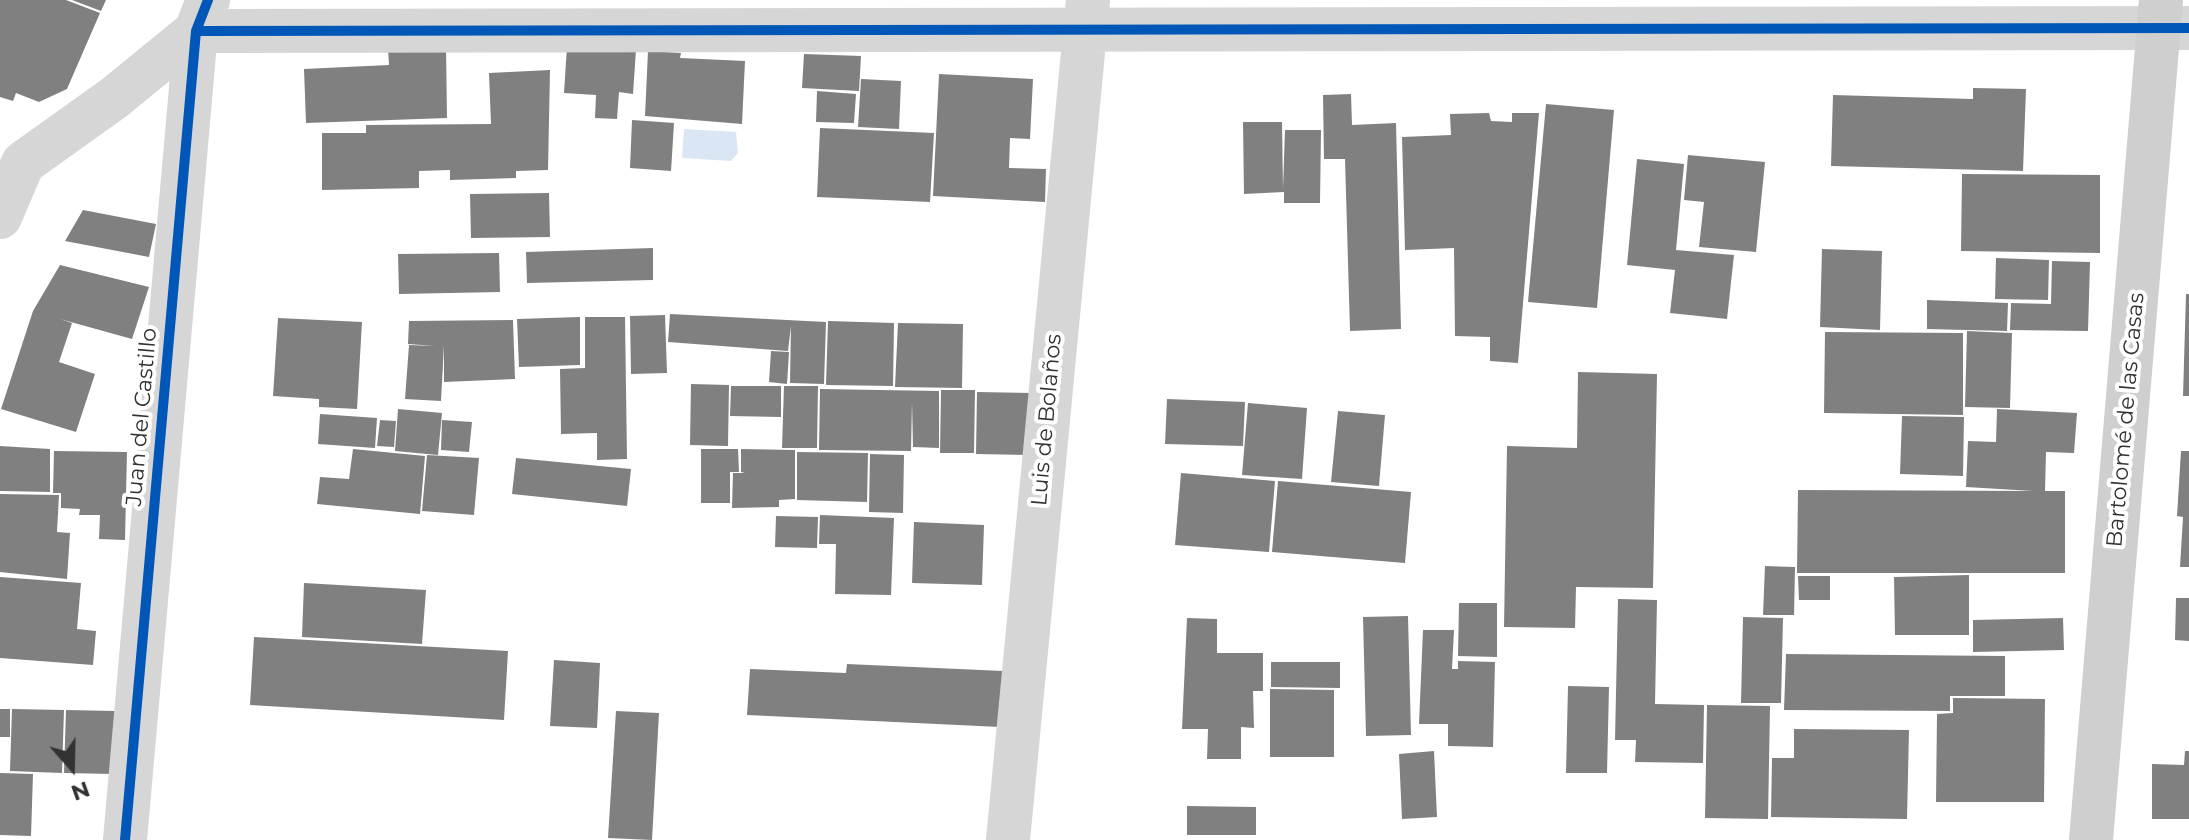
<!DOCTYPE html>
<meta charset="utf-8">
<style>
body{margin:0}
#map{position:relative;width:2189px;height:840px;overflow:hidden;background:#fff;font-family:Montserrat,sans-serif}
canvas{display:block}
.north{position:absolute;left:32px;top:728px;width:80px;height:80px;-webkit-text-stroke:6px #fff;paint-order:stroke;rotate:160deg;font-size:22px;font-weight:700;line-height:32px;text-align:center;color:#323232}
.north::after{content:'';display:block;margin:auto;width:28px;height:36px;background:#323232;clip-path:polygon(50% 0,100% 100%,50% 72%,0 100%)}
</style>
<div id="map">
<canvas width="2189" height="840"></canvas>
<div class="north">N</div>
</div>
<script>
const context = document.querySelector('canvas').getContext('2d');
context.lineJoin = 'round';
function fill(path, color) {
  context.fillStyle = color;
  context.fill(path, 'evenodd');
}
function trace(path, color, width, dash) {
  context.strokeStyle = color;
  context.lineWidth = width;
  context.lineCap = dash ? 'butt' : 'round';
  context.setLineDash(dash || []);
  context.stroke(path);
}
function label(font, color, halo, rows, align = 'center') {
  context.font = font + ' Montserrat,sans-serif';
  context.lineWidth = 8;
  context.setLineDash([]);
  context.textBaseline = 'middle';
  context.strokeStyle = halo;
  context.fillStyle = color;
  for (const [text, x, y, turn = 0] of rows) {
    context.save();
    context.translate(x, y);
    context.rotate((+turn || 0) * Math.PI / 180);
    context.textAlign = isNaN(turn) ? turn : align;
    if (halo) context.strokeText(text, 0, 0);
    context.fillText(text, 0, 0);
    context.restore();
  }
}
fill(new Path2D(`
 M684,129L736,132L738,153L731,161L682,158Z`), '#dae6f4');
fill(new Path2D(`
 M0,0H66L100,13L67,89L39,102L16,93L13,101L0,97Z
 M72,0H106L101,11Z
 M446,46L447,118L306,123L304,69L389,65L388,48Z
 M567,46L636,50L633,94L619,92L617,119L595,118L596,95L564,93Z
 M648,51L681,53L680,58L745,61L742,124L645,116Z
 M804,54L861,56L859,91L802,88Z
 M550,70L548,170L516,171V178L450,180V170L419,171V188L322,190V133H366V125L491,124L489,73Z
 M939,74L1033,79L1030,139L1010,138L1009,168L1046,169L1045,202L933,196Z
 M861,79L901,81L899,129L858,127Z
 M1973,88L2026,89L2023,171L1831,166L1833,95L1973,99Z
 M817,91L856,94L854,123L816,122Z
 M1351,94L1352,125L1396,123L1401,329L1350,331L1345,159H1324L1323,95Z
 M1546,104L1614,110L1597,308L1528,302Z
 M1489,113L1491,121L1512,122V113H1539L1518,363L1490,361V337L1455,336L1454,248L1405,250L1402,137L1451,135L1450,114Z
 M632,120L674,123L671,171L630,168Z
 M1243,122H1282L1283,189L1285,130H1321L1320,203H1284V192L1244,194Z
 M820,128L934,133L930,202L817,197Z
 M1688,155L1765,162L1756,252L1699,247L1704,202L1684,200Z
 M1637,159L1684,164L1676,250L1734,255L1727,319L1670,313L1675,270L1627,265Z
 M1962,174L2100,175V253L1961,251Z
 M549,193L550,237L471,238L470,194Z
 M83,210L156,224L149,257L65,241Z
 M653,248V280L527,283L526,252Z
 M1822,249L1882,251L1880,330L1820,327Z
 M499,253L500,292L399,294L398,254Z
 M1996,258L2049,260L2048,300L1995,299Z
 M2052,261L2090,262L2088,331L2010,330L2011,303L2051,304Z
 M60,265L149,287L132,339L60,319L72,323L59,362L95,374L76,432L1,409L33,311Z
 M2186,294H2189V396H2183Z
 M1927,300L2008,303L2007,331L1927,329Z
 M670,314L826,322L824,384L790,383L791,326L788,351L668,342Z
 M665,315L667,373L631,374L630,316Z
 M580,317V365L519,367L517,319Z
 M585,317H625L627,459L597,460V433L561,434L560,369L585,368Z
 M278,318L362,322L357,409L319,407V399L273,396Z
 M513,320L515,379L444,382V345L441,401L405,399L409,345L435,346L408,344L409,321Z
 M828,321L894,323L893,386L826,385Z
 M898,323L963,324L962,388L895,387Z
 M1967,331L2012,333L2010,408L1965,407Z
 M1825,332L1963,333V415L1824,413Z
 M771,351L789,352L787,384L769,382Z
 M1578,372L1657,374L1653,588L1576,587L1575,628L1504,627L1507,446L1577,448Z
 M691,384L729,385L728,446L690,445Z
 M731,386H781V417L730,416Z
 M784,386H818L817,448H782Z
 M820,389L939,391V448L913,447L912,402L911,451L819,450Z
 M941,390H975L974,453H940Z
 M977,392L1031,393L1030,455L976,454Z
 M1167,399L1245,402L1243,446L1165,444Z
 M1248,403L1307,408L1302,479L1242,475Z
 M398,409L442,413L438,455L395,451Z
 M1997,409L2077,413L2074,453L2046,452L2045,491H2065V573H1797L1798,490L2033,491L1966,487L1968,441L1996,442Z
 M1338,411L1385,415L1379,486L1331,482Z
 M320,414L377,418L375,448L318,444Z
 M1902,416L1964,417L1963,476L1900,474Z
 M380,420L396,421L394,447L377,446Z
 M442,420L472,422L469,452L441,450Z
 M0,446L50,449V492L0,491Z
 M353,449L425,456L420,514L317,504L320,477L349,479Z
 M701,449H738L739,472H730V503H701Z
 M741,449L795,450V499L779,500V507L732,508L733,473H745L741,472Z
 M54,451L127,452L125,540L99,539L100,515H79L80,509L61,508V493H53Z
 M2181,451H2189V567H2180L2183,517L2177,516Z
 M797,452L868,453L867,502L797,500Z
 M870,454L904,455L903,513L869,512Z
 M427,455L479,458L474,515L422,511Z
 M516,458L631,469L627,506L512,494Z
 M1181,473L1275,481L1269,552L1175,545Z
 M1278,481L1411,492L1405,563L1272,552Z
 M0,494L59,495L57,532L70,533L67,579L0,572Z
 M820,515L894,518L891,595L835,594L836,544H819Z
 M776,516L818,517L817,548L775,547Z
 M914,522L984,525L982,585L912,583Z
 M1765,566L1795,567L1794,615H1763Z
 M1969,575V635H1895L1894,577Z
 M1798,576H1830V600H1799Z
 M0,577L81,583L77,629L96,631L93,665L0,658Z
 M304,583L426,590L422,644L302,637Z
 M2176,598H2189V641L2175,640Z
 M1618,599L1657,600L1655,704L1704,705L1703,763L1635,762L1636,740H1615Z
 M1459,603H1497V657L1458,656Z
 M1408,616L1411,735L1366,736L1363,617Z
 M1743,617L1783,618L1781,703H1741Z
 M1187,618L1217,619V653H1263V691H1253L1254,728L1241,727V759H1207L1208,729H1182Z
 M2063,618L2064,650L1973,652V620Z
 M1423,630H1454L1452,669H1458V661L1495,662L1493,747L1448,746V724H1419Z
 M254,637L508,651L504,720L250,705Z
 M1786,654L2005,656V696H1950V711L1784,710Z
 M554,660L600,663L597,728L550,726Z
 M1271,662H1340V688L1271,687Z
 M847,664L1003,671L1000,727L747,715L750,669L846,673Z
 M1568,686L1609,687L1607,773H1566Z
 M1270,689L1334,690V757H1270Z
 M1953,698L2045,699L2044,802H1936L1937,714L1953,713Z
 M1707,705L1770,706L1768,819L1705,818Z
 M0,709H10V737H0Z
 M12,709L64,710L62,773L10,771Z
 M66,710L115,711L113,774L64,773Z
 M616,711L659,713L652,840L608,838Z
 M1794,729L1909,730L1907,819L1771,817L1772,758H1794Z
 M1434,751L1437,817L1402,819L1399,754Z
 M2185,751H2189V819H2152V764L2184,765Z
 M0,773L33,774L31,836L0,835Z
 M1187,806L1256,807V835H1187Z`), '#808080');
trace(new Path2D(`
 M196,31L2189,28
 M0,217L23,163L114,98L196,31
 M125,840L196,31L208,0
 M1008,840L1088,0`), '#d6d6d6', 44);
trace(new Path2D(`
 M2091,840L2161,0`), '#cfcfcf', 44);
trace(new Path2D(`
 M196,31L2189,28
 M125,840L196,31L208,0`), '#0057b8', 10);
label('22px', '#323232', '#fff', [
 ["Juan del Castillo",142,417,-85],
 ["Luis de Bolaños",1047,420,-85],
 ["Bartolomé de las Casas",2126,420,-85]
]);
</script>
